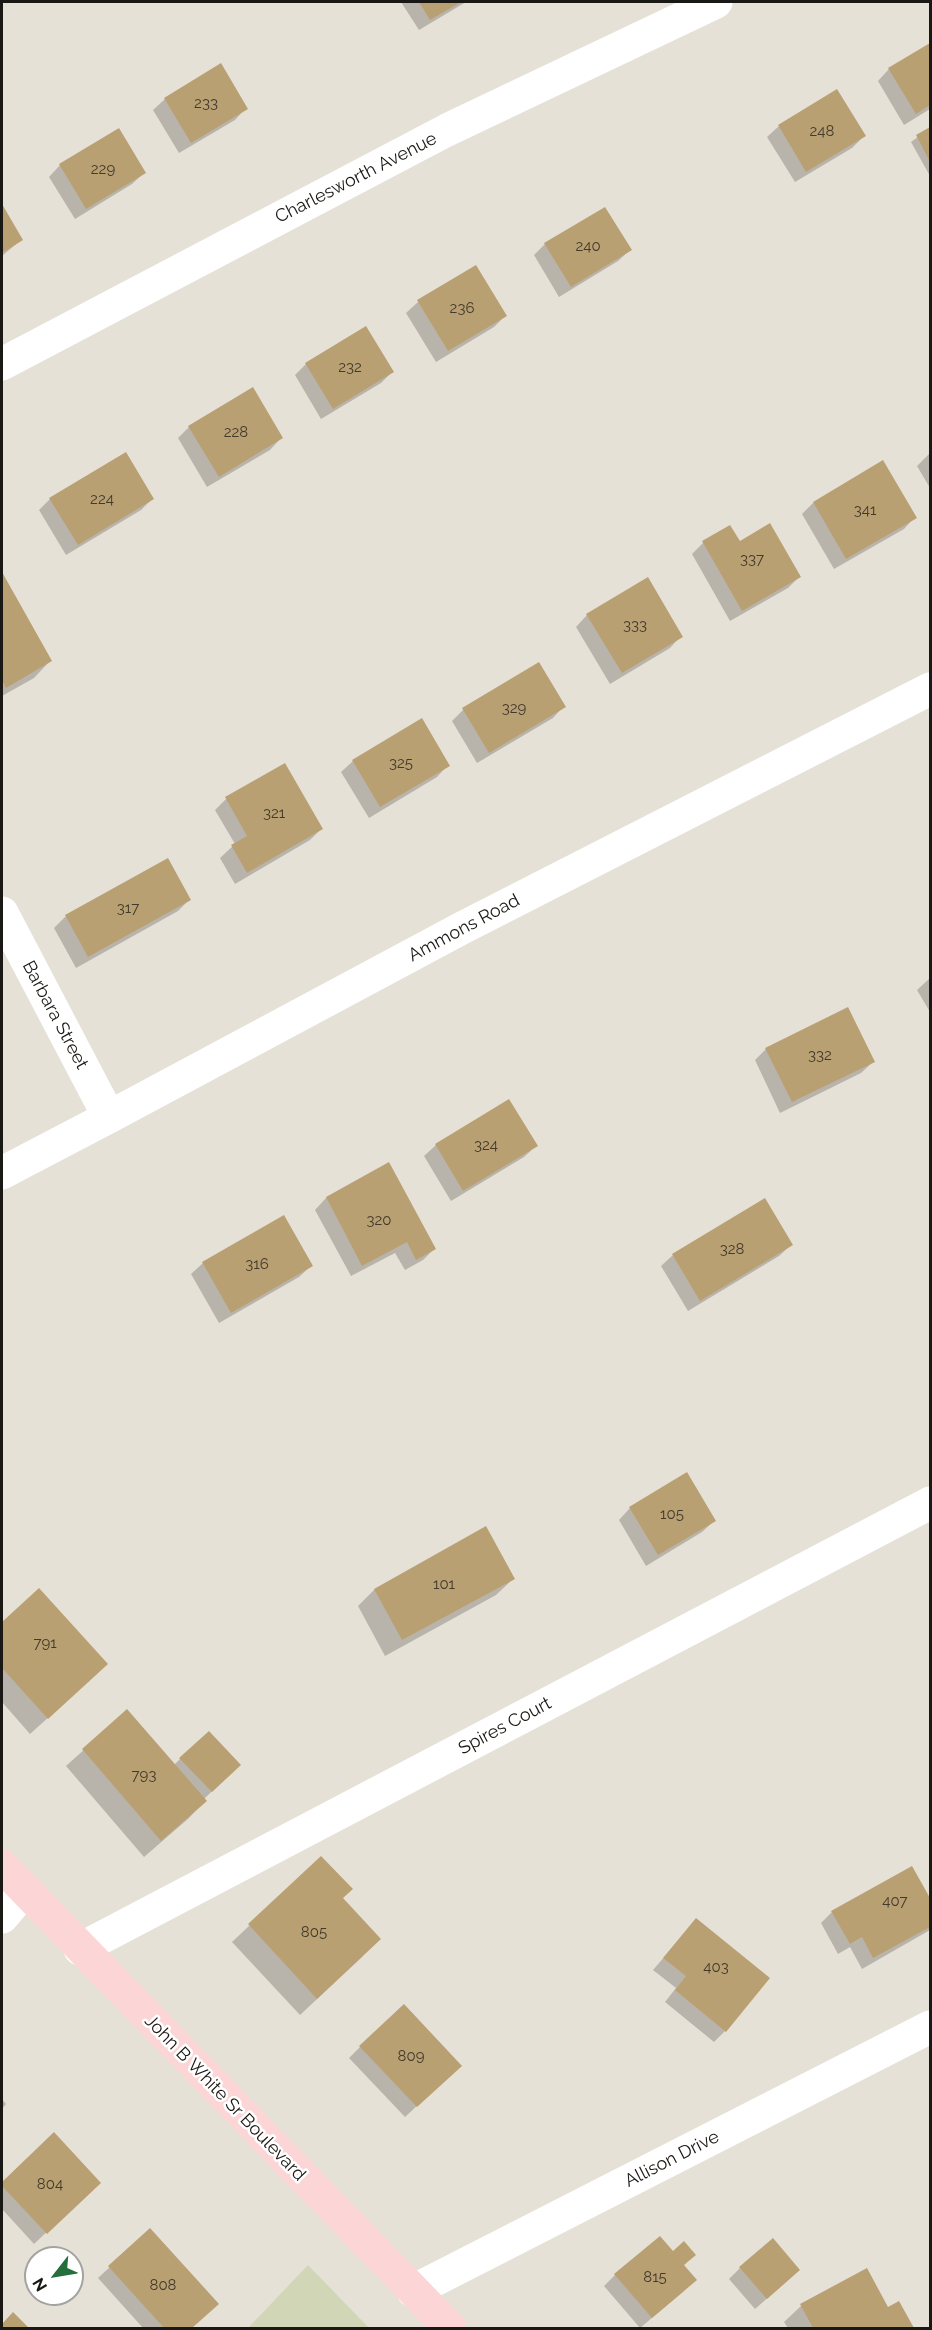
<!DOCTYPE html>
<style>
body{margin:0}
#map{position:relative;width:932px;height:2330px;overflow:hidden;background:#e6e1d7;font-family:Raleway,sans-serif}
canvas{display:block}
.frame{position:absolute;inset:0;border:3px solid #1a1815;pointer-events:none}
.north{position:absolute;left:24px;top:2246px;width:60px;height:60px;box-sizing:border-box;background:#fff;border:2px solid #a3a3a1;border-radius:50%;rotate:239deg;font-size:16px;font-weight:700;line-height:24px;text-align:center;color:#1a1815}
.north::after{content:'';display:block;margin:auto;width:21px;height:27px;background:#266e3b;clip-path:polygon(50% 0,100% 100%,50% 72%,0 100%)}
</style>
<div id="map">
<canvas width="932" height="2330"></canvas>
<div class="frame"></div>
<div class="north">N</div>
</div>
<script>
const context = document.querySelector('canvas').getContext('2d');
context.lineJoin = 'round';
function fill(path, color) {
  context.fillStyle = color;
  context.fill(path, 'evenodd');
}
function trace(path, color, width, dash) {
  context.strokeStyle = color;
  context.lineWidth = width;
  context.lineCap = dash ? 'butt' : 'round';
  context.setLineDash(dash || []);
  context.stroke(path);
}
function label(font, color, halo, rows, align = 'center') {
  context.font = font + ' Raleway,sans-serif';
  context.lineWidth = 5;
  context.setLineDash([]);
  context.textBaseline = 'middle';
  context.strokeStyle = halo;
  context.fillStyle = color;
  for (const [text, x, y, turn = 0] of rows) {
    context.save();
    context.translate(x, y);
    context.rotate((+turn || 0) * Math.PI / 180);
    context.textAlign = isNaN(turn) ? turn : align;
    if (halo) context.strokeText(text, 0, 0);
    context.fillText(text, 0, 0);
    context.restore();
  }
}
fill(new Path2D(`
 M308,2265L369,2328H248Z`), '#d1d7b6');
fill(new Path2D(`
 M401,2H466L419,30Z
 M930,44V109L904,125L878,81L889,69Z
 M165,99L246,108L235,120L179,153L153,110Z
 M779,126L864,136L852,148L795,182L767,137Z
 M930,128V176L911,142Z
 M60,165L144,173L132,184L75,219L49,177Z
 M2,207L21,240L2,256Z
 M545,244L630,250L618,261L559,297L534,255Z
 M476,267L505,316L494,327L436,362L406,313L418,302Z
 M306,364L392,372L381,383L321,419L295,375Z
 M189,427L281,438L270,450L207,487L178,438Z
 M930,453V488L917,466Z
 M50,499H152L141,510L66,555L39,510Z
 M813,503L915,517L904,529L834,569L802,514Z
 M703,543H739L799,577L788,588L730,621L692,554Z
 M2,575L50,661L34,678L2,696Z
 M587,615L681,636L670,648L610,684L576,627Z
 M539,664L564,706L553,718L477,763L452,721L463,710Z
 M353,761L448,765L437,777L369,818L341,772Z
 M226,799L321,829L310,840L235,884L220,858L235,844L215,810Z
 M167,860L189,900L178,911L76,968L54,928L65,917Z
 M930,978V1012L917,990Z
 M766,1049L873,1062L861,1073L780,1113L755,1060Z
 M436,1145L536,1146L524,1157L451,1201L424,1156Z
 M389,1164L434,1249L423,1260L405,1270L395,1253L351,1276L315,1210L326,1198Z
 M791,1245L779,1256L688,1311L661,1266L673,1255Z
 M203,1263L311,1266L299,1277L219,1323L191,1274Z
 M630,1508L714,1521L702,1532L646,1566L619,1520Z
 M486,1528L513,1579L496,1595L385,1656L358,1606L374,1590Z
 M39,1590L90,1680L30,1734L2,1702V1624Z
 M127,1711L174,1765L180,1759L239,1765L204,1799L205,1801L189,1818L144,1857L66,1766Z
 M321,1858L341,1899L363,1956L300,2015L232,1942Z
 M912,1868L930,1901V1930L862,1969L850,1947L838,1954L821,1923L832,1912Z
 M696,1920L725,2031L714,2042L665,2002L676,1988L653,1970Z
 M360,2047L448,2077L405,2117L349,2058Z
 M2,2099L6,2104L2,2109Z
 M54,2135L87,2194L34,2244L2,2209V2184Z
 M150,2230L205,2315L191,2328H143L98,2278Z
 M683,2266L684,2291L640,2328L604,2286L615,2275Z
 M740,2268L787,2281L755,2309L729,2279Z
 M866,2270L887,2309L899,2303L913,2328H788L784,2322L801,2306Z`), '#0003');
fill(new Path2D(`
 M419,2H461L430,20Z
 M930,43V105L916,114L888,68Z
 M221,63L248,109L191,143L164,98Z
 M837,89L866,136L806,172L778,125Z
 M930,127V162L916,135Z
 M119,128L146,173L86,209L59,164Z
 M2,204L23,240L2,253Z
 M605,207L632,250L571,287L544,243Z
 M476,265L507,316L448,351L417,300Z
 M366,326L394,372L333,409L305,363Z
 M253,387L283,438L219,477L188,426Z
 M126,452L154,499L78,545L49,498Z
 M883,460L917,518L846,559L813,502Z
 M770,523L801,577L742,611L702,541L730,525L740,541Z
 M2,572L52,661L6,688L2,680Z
 M648,577L683,637L622,673L586,614Z
 M539,662L566,707L489,753L462,708Z
 M422,718L450,766L380,807L352,760Z
 M285,763L323,829L247,873L231,845L247,836L225,797Z
 M168,858L191,900L88,957L65,915Z
 M848,1007L875,1062L792,1102L765,1048Z
 M509,1099L538,1146L463,1191L435,1144Z
 M389,1162L436,1249L416,1260L407,1242L362,1266L326,1197Z
 M765,1198L793,1245L700,1301L672,1254Z
 M284,1215L313,1266L231,1313L202,1262Z
 M687,1472L716,1521L658,1555L629,1507Z
 M486,1526L515,1579L402,1640L374,1589Z
 M39,1588L108,1664L48,1719L2,1668V1622Z
 M127,1709L207,1801L161,1841L82,1749Z
 M209,1731L241,1765L212,1792L179,1758Z
 M321,1856L353,1889L343,1898L381,1939L317,1999L248,1924Z
 M912,1866L930,1898V1927L873,1958L862,1937L850,1944L831,1911Z
 M696,1918L770,1978L726,2032L675,1990L686,1976L663,1958Z
 M404,2004L462,2066L417,2107L359,2046Z
 M54,2132L101,2183L47,2234L2,2186V2182Z
 M150,2228L219,2304L192,2328H164L108,2266Z
 M660,2236L673,2251L684,2241L696,2255L684,2265L697,2280L652,2318L614,2274Z
 M773,2238L800,2270L767,2299L739,2267Z
 M867,2268L888,2307L899,2301L914,2328H813L800,2304Z
 M13,2312L29,2328H2V2324Z`), '#b9a072');
trace(new Path2D(`
 M2,364L447,130L716,2
 M2,913L109,1117
 M2,1173L109,1117L462,928L930,689
 M2,1917L24,1891
 M80,1949L930,1503
 M413,2291L930,2027`), '#fff', 33);
trace(new Path2D(`
 M2,1866L450,2328`), '#fcd6d6', 33);
label('15px', '#423a2c', null, [
 ["233",206,103],
 ["248",822,131],
 ["229",103,169],
 ["240",588,246],
 ["236",462,308],
 ["232",350,367],
 ["228",236,432],
 ["224",102,499],
 ["341",865,510],
 ["337",752,559],
 ["333",635,625],
 ["329",514,708],
 ["325",401,763],
 ["321",274,813],
 ["317",128,908],
 ["332",820,1055],
 ["324",486,1145],
 ["320",379,1220],
 ["328",732,1249],
 ["316",257,1264],
 ["105",672,1514],
 ["101",444,1584],
 ["791",45,1643],
 ["793",144,1775],
 ["407",895,1901],
 ["805",314,1932],
 ["403",716,1967],
 ["809",411,2056],
 ["804",50,2184],
 ["815",655,2277],
 ["808",163,2285]
]);
label('18px', '#1a1815', '#fff', [
 ["Charlesworth Avenue",356,178,-27],
 ["Ammons Road",464,928,-28],
 ["Barbara Street",55,1015,62],
 ["Spires Court",505,1726,-28],
 ["John B White Sr Boulevard",225,2098,46],
 ["Allison Drive",672,2159,-27]
]);
</script>
